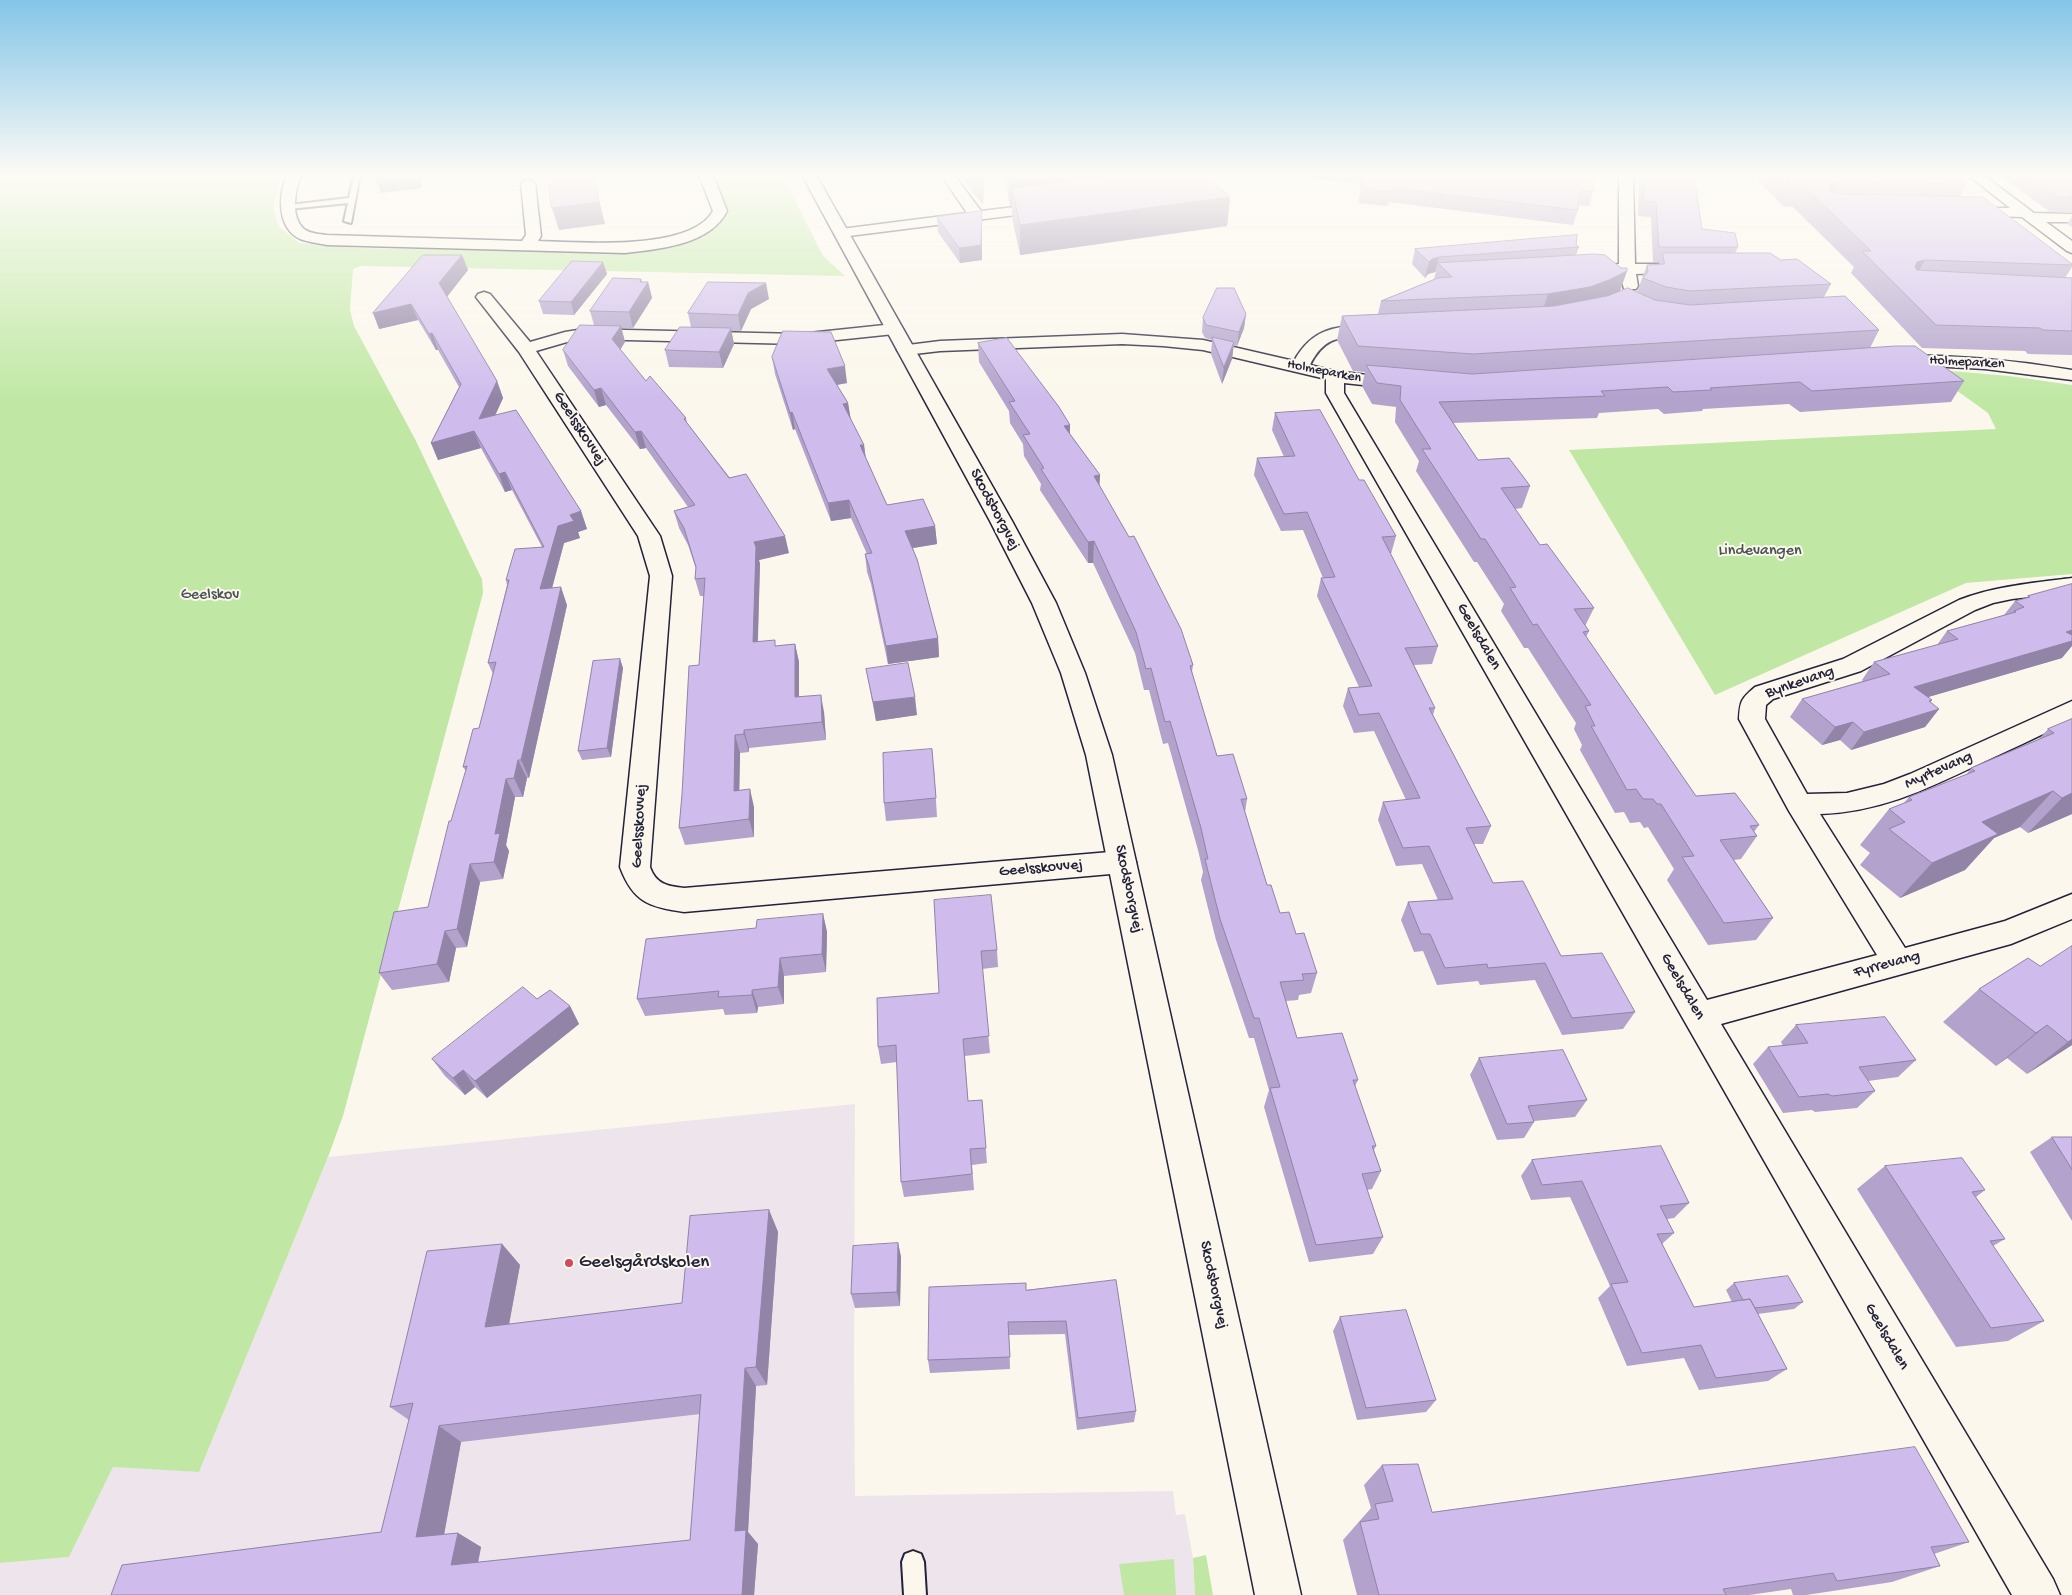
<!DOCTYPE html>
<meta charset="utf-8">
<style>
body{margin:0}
canvas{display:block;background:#fbf7ec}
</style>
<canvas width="2072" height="1595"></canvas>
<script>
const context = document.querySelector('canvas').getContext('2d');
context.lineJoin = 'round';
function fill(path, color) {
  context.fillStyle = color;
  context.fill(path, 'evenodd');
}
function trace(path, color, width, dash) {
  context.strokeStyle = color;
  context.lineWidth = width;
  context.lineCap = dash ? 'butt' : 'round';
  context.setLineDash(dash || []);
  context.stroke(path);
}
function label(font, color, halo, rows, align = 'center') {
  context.font = font + ' "Gochi Hand",sans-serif';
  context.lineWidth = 4;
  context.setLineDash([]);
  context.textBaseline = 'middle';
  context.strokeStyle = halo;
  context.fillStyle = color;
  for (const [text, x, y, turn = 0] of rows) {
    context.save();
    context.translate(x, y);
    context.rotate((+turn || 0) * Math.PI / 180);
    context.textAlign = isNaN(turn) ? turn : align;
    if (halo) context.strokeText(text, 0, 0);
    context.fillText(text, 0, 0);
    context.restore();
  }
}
fill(new Path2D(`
 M855,1104L854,1370L855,1496L1173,1491L1176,1515L1185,1514L1193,1558L1195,1595H0V1563L69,1557L113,1466L199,1472L328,1157Z`), '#eee5ec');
fill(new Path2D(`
 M0,175H281L273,208L279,227L300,243L358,248L622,253C646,250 706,240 722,222C724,219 726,215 727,212L713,175H782L823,256L845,276L361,266L353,269L350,310L354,326L415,439L475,565L482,579L483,593L343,1116L328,1157L199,1472L113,1467L69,1557L0,1563Z
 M1927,369L2009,376L2072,385V574L1966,583L1715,695L1569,450L1996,429L1988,413Z
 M1206,1555L1213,1595H1195L1193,1558Z
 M1174,1559L1176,1595H1124L1119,1564Z`), '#c0e8a4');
const service = new Path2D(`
 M354,175H360L351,223L344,221L348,203L289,209L285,207L289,205L349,198Z
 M913,1551L921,1554L924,1562L926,1595H904L902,1562L905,1554Z`);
const minor = new Path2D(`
 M287,175H301C295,190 290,217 304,229C311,234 319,234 327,235L522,241L526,235L521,183L528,179L535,183L541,236L538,241C578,242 691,252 713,211L699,175H713L727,211C710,245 659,249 625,253L327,245C318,243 308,242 300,239C277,228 278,195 287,175Z
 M941,175H954L981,211L1048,203L1053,204L1055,207L1053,210L1048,211L841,237L836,236L834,233L836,230L841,229L967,213Z
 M1619,175H1633L1635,264H1683L1689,266L1691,269L1689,272L1636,274L1638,286L1636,289H1624L1620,274L1585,272L1583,269L1585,266L1619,264Z
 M1968,175H1983L2034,213L2072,214V222H2046L2072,241V253L2067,251L2022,217L1962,215L1960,212L1962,209L1967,208H2010Z
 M484,292L490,294L530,342L565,332L584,329L799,334L894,324L900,325L903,329L900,333L894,334L799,344L584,339L567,342L536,351L660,536L672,576L650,867C656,884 667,886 684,888L1122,851L1132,854L1136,862L1132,870L1122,873L684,912C649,907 633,902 620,867L650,576L638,536L519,352L476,297L478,294Z
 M1377,325L1383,326L1386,330L1383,334C1350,342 1329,327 1310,365L1335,371L1400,379L1406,380L1409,384L1406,388L1400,389L1344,383V393L1707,1000L1877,955L1789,811L1739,719C1740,701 1741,699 1755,687L1843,659L1959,600C1995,586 2033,583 2072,578V592L2012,599L1993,603L1975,610L1861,671L1773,699L1766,705L1765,719L1807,794L1847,793L1884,784L1910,774L2072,701V720C2040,736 2007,751 1975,766C1923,791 1878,812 1820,814L1905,948L2005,921L2072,894V919L2011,944L1721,1024L2053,1579L2060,1595H2012L1326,393V379L1203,350L1163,346L1122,344L940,351L906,355L900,354L897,350L900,346L940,341L1122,334L1203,340L1294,361C1314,325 1340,326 1377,325Z
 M1897,355C1956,355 2014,360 2072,370V380L1985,369L1891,364L1888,360L1891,356Z`);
const tertiary = new Path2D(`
 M802,175H816L1012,521L1056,603L1085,673L1112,755L1301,1595H1255L1086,755L1061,673L1032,603L990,521Z`);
trace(service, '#22223b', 4);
trace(minor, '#22223b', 3);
trace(tertiary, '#22223b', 3);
fill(service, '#fbf7ec');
fill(minor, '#fbf7ec');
fill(tertiary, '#fbf7ec');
fill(new Path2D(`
 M959,175H984L983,205Z
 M1004,175H1204L1230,197L1227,226L1020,255L1012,217V205L1010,206Z
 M1310,175H1596L1595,178H1594L1593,192L1589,206L1578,205V210L1573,225L1389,202L1388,206L1358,203L1362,184L1310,178Z
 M1639,175H1694L1702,229L1738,247L1735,253L1781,260L1831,284L1824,297L1879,330L1870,348L1964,381L1951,402L1800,412L1789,404L1703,409L1702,411L1664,414L1658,409L1599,413L1597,418L1453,423L1478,460L1530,486L1522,508L1515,509L1540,545L1594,608L1585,626L1589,631L1586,637L1696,796L1759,825L1754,832L1757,836L1741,859L1734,860L1773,918L1756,940L1708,945L1667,880L1674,869L1648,827L1644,828L1640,822L1630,823L1624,812L1615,813L1580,750L1582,745L1574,729L1576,723L1528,648H1524L1501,611L1504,604L1477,562H1474L1416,471L1419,461L1395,422L1396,407L1372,404L1362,386L1365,372L1353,371L1337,340L1342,316L1378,314L1381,301L1434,279L1436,272L1428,274L1425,278L1412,264L1415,249L1576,245L1579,247L1576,255L1621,268L1627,271L1620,291L1637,292L1647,265L1659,264L1660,262H1653L1651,217L1638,216Z
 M1753,175H1955L1967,184L1960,196L2072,264V267L2065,278H2072V355L2028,354L2025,351L1922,348L1851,273L1854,267L1793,207L1783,206Z
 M2000,175H2072V213L2050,212Z
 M982,211V260L960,263L938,232L937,217Z
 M2072,216V227L2067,224Z
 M462,255L468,270L447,297L497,381L503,398L495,415L581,511L587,529L578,532L580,538L564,543L552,588L567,605L529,778H527L523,797H515L506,845L509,851L503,879L480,882L467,947L456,948L449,982L392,990L379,973L428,907L466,771L463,767L479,728L493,674L488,663L507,585L506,580L542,547L512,490L505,492L481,448L438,460L431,443L459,387L438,350H436L418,320L379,329Z
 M603,262L607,274L574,315L543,314L539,301Z
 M642,282H648L652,298L633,328H621L625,342L620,349L646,381L686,418L687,423L789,553L759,560L760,564L758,641L777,646L795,644L799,662V697L824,712L826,740L749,748V752L740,753L739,791L754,807V837L685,845L679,828L699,665L704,596H700L695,579L696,569L688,545L679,528L674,511L688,507L646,448L640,449L606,405L599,407L568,366L563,350L594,325L590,311Z
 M769,299L751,309L741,331H731L734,344L723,368L669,367L665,350L691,327L688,313Z
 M1246,314L1244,328L1237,346L1234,345L1232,359L1222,384L1211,354L1212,340L1205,338L1202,332L1203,318Z
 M978,343L1070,425V434L1100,475L1099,484L1193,665L1192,672L1217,756L1247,799L1245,812L1267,885L1280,913L1296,934L1317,973L1311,993L1299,995L1298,1000L1286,1001L1297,1038L1358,1080L1355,1086L1376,1146L1374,1150L1381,1171L1372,1189L1367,1190L1383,1237L1373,1254L1309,1262L1264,1107L1269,1090L1254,1038H1249L1216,940L1201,880L1203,872L1198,850L1168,743L1163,744L1149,690H1144L1135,653L1093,563H1088L1040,490L1041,484L1024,456L1023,444L1010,423L1009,411L979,362Z
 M772,357L847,383L837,385L848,403L850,418L864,445L866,459L887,505L935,526L937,544L913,548L938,638L939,657L888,664L871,584L867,572L865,554H867L851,518L831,521L795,429L793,430L775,374Z
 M1275,413L1359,480L1396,536L1391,554H1390L1438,646L1432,664L1414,665L1435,708L1433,715L1491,826L1483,844H1474L1493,883L1561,956L1635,1012L1623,1029L1562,1035L1535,980L1480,985L1478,981L1437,985L1423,951L1414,952L1401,920L1408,902L1438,900L1422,864L1396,866L1378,820L1383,802L1406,800L1374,731L1354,733L1343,706L1348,688L1359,687L1317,596L1321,578H1323L1303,530L1281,531L1254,475L1257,458L1284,457L1272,430Z
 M2072,584L2062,658L1928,697L1932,700L1930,702L1939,709L1925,727L1851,750L1840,740L1822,745L1790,717L1802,699L1863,681L1862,680L1874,662L1937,645L1947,631L2004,615L2015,601L2027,598L2028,596Z
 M620,659L623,668L611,757L582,760L578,751Z
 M866,669L917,715L876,721Z
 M2072,719V814L2028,833L2020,827L1994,838L1965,870L1900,898L1860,865L1870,853L1860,845L1889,809L1904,803L1909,797L1966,775L1971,768L2039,739L2048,729Z
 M934,767L937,817L886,821L884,803Z
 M934,900L997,950L998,967L982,969L990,1053L965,1056L968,1101L982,1100L987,1163L972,1165L974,1190L904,1197L901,1182L897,1062L881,1064L878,1047L939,993Z
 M823,914L827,932L826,972L784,976V1004L758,1007L757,1013L725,1015L723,1009L645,1016L637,999L756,928Z
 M2028,958L2072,1045L2027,1074L2007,1058L1996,1066L1943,1022L1979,989Z
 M570,1006L579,1024L487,1098L475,1087L465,1095L445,1076L432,1059Z
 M1796,1025L1916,1060L1898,1077L1868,1081L1875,1091L1857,1108L1815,1112L1812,1110L1783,1113L1753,1064L1768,1047L1783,1046L1781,1042Z
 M1479,1058L1587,1100L1575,1117L1534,1121V1122L1524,1138L1497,1140L1470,1075Z
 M2052,1137H2072V1221L2030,1152Z
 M1532,1160L1689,1203L1674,1218L1667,1219L1674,1233L1662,1244L1694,1307L1732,1302L1726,1290L1734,1283L1803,1302L1794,1309L1758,1314L1787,1369L1768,1381L1699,1390L1684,1358L1627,1366L1598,1298L1610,1286L1570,1197L1531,1200L1521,1176Z
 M1885,1166L1985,1190L1976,1197L2005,1239L1993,1246L2044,1321L2008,1341L1956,1347L1857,1189Z
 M769,1210L778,1232L767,1385L756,1386L748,1532L758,1544L754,1595L122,1565L381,1532L409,1420L390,1407L502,1244L520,1265L509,1324L682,1303ZM700,1414L690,1540L478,1562L481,1547L458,1533L444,1535L461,1442Z
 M898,1243L901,1257L900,1306L855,1308L851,1294Z
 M1116,1280L1136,1411L1134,1422L1077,1430L1065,1334L1009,1335L1010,1369L930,1373L928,1360L1026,1290Z
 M1340,1317L1436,1400L1426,1412L1357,1420L1333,1331Z
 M1382,1465L1432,1512L1969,1542L1934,1554L1940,1566L1892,1582L1806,1595H1793L1791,1589L1749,1595H1357L1343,1540L1371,1508L1364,1485Z`), '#b2a2cc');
fill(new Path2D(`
 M374,175H422L421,188L381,193Z
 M593,175L605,224L559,230L552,208Z
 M982,175H984L983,205Z
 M1034,175H1179L1012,188V205L1010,206V178Z
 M1838,182L1828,203L1823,205L1831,184Z
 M1230,197L1227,226L1020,255V225Z
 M982,211V260L960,263L959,248Z
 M462,255L468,270L445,299L439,283Z
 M1439,257L1435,272L1428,274L1425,278L1429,262L1432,259Z
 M1925,260L1912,282L1904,285L1917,262Z
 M603,262L607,274L574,315L571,302Z
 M1627,271L1619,293L1541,317L1548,294Z
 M641,279L644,288L648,282L652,298L633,328L629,312Z
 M766,283L769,299L751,309L741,331L738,315L748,293Z
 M411,304L418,320L379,329L373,313Z
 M1246,314L1244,328L1237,346L1239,332Z
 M621,326L625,342L617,355L612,339Z
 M731,328L734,344L723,368L719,352Z
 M432,333L438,350H436L429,334Z
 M1234,342L1232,359L1222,384L1224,367Z
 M845,366L847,383L829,386L827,369Z
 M497,381L503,398L486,436L479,419Z
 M601,388L606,405L599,407L594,390Z
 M848,403L851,420L843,404Z
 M792,412L795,429L793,430L790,413Z
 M1070,425V446L1064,426Z
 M474,431L481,448L438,460L431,443Z
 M641,431L646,448L640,449L635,432Z
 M860,445H864L866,462Z
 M505,472L512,490L505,492L499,474Z
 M1100,475L1099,496L1094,476Z
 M849,500L851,518L831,521L828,503Z
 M581,511L587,529L578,532L580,538L564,543L547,607L540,589L558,526L570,515Z
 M935,526L937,544L907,549L905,531Z
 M785,536L789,553L759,560L760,564L757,660L753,642L754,542Z
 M1094,541L1093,563H1088V542Z
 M561,587L567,605L529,778L521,760Z
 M2072,630V646L2062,658L1901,705L1914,687Z
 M938,638L939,657L888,664L886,646Z
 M795,644L799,662V715L795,697Z
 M620,659L623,668L611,757L607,748Z
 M821,695L824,712L826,740L822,722Z
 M915,697L917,715L876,721L873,702Z
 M1932,700L1920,715L1939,709L1925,727L1851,750L1864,732Z
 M1853,722L1840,740L1822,745L1835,727Z
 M744,730L749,748V752L744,734Z
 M735,735L740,753L739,809L734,791Z
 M518,760L527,778L523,797L514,778Z
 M506,779L515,797L506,845L509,851L503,879L494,862L495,834Z
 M750,789L754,807V837L749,819Z
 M2053,791L2020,827L1994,838L1965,870L1900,898L1932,863L1982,822Z
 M2072,793V814L2028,833L2062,798Z
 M470,864L480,882L467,947L457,929Z
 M823,914L827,932L826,972L822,954Z
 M445,931L456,948L449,982L437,964Z
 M780,958L784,976V1004L778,987Z
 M752,990L758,1007L757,1013L752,995Z
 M570,1006L579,1024L487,1098L475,1081Z
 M2047,1025L2007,1058L1996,1066L2036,1033Z
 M2072,1039V1045L2027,1074L2068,1042Z
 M463,1070L475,1087L465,1095L453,1078Z
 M769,1210L778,1232L767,1385L756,1367Z
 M898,1243L901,1257L900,1306L897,1292Z
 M502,1244L520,1265L505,1346L485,1327Z
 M745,1368L756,1386L748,1532L758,1544L754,1595H742L735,1531Z
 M439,1426L461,1442L441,1551L416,1537Z
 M458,1533L481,1547L475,1578L451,1565Z`), '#9184a6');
const building = new Path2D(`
 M547,175H593L599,202L552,208Z
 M1009,175H1034L1010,178Z
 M1120,175H1204L1230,197L1020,225L1012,188Z
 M1365,175H1594L1593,192L1582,190L1581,193L1579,192L1578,210L1392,188L1391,192L1360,188Z
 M1644,175H1694L1702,229L1735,233L1738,247H1659L1656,202L1644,201Z
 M1783,175H1955L1967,184L1838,182L1831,184L1829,189L1833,193L1838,194L1983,197L2072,264V265L1925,260L1917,262L1915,267L1917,270L2072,278V331L2043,330L2040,328L1936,325L1862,251H1871L1803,185H1793Z
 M2029,175H2072V197H2059Z
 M982,211L981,245L959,248L937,217Z
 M1577,235L1576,245L1579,247L1439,257L1432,259L1429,262L1415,249Z
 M1663,253H1770L1781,260L1797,259L1831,284L1690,291L1666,287L1643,278L1648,272L1647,265L1664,264Z
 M1595,254L1605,255L1621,268H1627V271L1609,280L1590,287L1548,294L1381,301L1438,278L1452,277L1438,263Z
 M423,255H462L439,283L497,381L479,419L516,410L581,511L570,515L574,521L558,526L540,589L561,587L521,760H518L514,778L506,779L495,834L500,833L494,862L470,864L457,929L445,931L437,964L379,973L394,912L428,907L449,821H451L467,766L463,767L473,729L479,728L496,662L488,663L509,580H506L515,549L544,547L505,472L499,474L474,431L431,443L461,384L432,333L429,334L411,304L373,313Z
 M572,261L603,262L571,302L539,301Z
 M613,278L641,279L640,282H648L629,312L590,311Z
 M708,282L766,283L748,293L738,315L688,313Z
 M1217,288H1234L1246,314L1239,332L1206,325L1203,318Z
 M1628,288L1655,300L1690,305L1845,296L1879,330L1473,354L1358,346L1342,316L1554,306L1607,296Z
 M580,325L621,326L612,339L646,381L650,376L686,418L684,419L729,478L746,474L785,536L754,542L756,547L753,642L775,640V646L795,644V697L821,695L822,722L744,730V734L735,735L734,791L750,789L749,819L679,828L682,794L689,666L699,665L705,578L695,579L696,567L684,528L674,511L695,505L641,431L635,432L601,388L594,390L563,350Z
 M680,327L731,328L719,352L665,350Z
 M783,331L831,332L845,366L827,369L848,403L843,404L864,445H860L887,505L923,499L935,526L905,531L917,559L938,638L886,646L869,566L865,554L872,553L849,500L828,503L792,412L790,413L772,357Z
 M1212,337L1234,342L1224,367Z
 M1007,338L1059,407L1070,425L1064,426L1100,475L1094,476L1129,537L1134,536L1181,629L1193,665L1190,666L1217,756L1233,754L1247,799H1241L1267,885H1271L1280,913L1289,912L1296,934L1304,933L1317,973L1302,974L1304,980L1280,982L1297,1038L1342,1033L1358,1080H1353L1376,1146H1372L1381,1171L1362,1174L1383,1237L1316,1245L1270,1088L1280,1087L1259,1018H1254L1220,919L1205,859H1208L1201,828L1170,721L1165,722L1151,668L1146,669L1136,632L1094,541L1088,542L1041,469L1044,468L1023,435L1030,434L1009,402L1015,401L978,343Z
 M1896,346H1915L1964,381L1812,391L1800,382L1710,388L1712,390L1673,392L1668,387L1601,391L1605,396L1439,402L1478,460L1509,458L1525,479L1530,486L1501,488L1540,545L1547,544L1594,608L1574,609L1589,631L1583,632L1696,796L1735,793L1759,825L1750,826L1757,836L1720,840L1773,918L1724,923L1682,857L1694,856L1661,804H1657L1653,799H1643L1636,789L1627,790L1591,726H1595L1585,706L1591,705L1537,624L1533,625L1510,588L1516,587L1485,539H1481L1422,449H1431L1400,400L1401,386L1377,383L1366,365L1472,374Z
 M1320,410L1359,480H1364L1396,536L1382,537L1438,646L1405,648L1435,708H1429L1491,826L1466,828L1493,883L1523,881L1561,956L1602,953L1635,1012L1572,1018L1545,963L1488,968L1487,964L1445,968L1430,934H1421L1408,902L1453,899L1429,846L1403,848L1383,802L1420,798L1379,713L1359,715L1348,688L1372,686L1321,578L1335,577L1307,512L1284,514L1257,458L1295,456L1275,413Z
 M2072,584V630L2066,632L2072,635V641L1914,687L1932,700L1929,701L1939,709L1864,732L1853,722L1835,727L1802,699L1890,674L1874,662L1958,639L1947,631L2016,612L2014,611L2024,607L2015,601L2030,597L2028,596Z
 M620,659L607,748L578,751L593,661Z
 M908,663L915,697L873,702L866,669Z
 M2072,719V793L2062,798L2053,791L1982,822L1998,834L1932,863L1889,829L1905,822L1889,809L1912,800L1909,797L1975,771L1971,768L2054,733L2048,729Z
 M932,749L936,798L884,803L883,753Z
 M991,895L997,950L981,951L989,1036L963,1039L968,1101L982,1100L986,1148L970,1149L972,1174L901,1182L896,1045L878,1047L877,998L939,993L934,900Z
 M823,914L822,954L780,958L778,987L752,990V995L718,997L719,991L637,999L646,939L756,928L757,920Z
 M2072,946V1039L2068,1042L2047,1025L2036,1033L1979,989L2028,958L2040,966Z
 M523,987L537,999L550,990L570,1006L475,1081L463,1070L453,1078L432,1059Z
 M1885,1017L1916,1060L1859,1067L1875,1091L1832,1096L1828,1094L1799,1097L1768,1047L1808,1043L1796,1025Z
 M1563,1050L1587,1100L1528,1106L1534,1122L1507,1124L1479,1058Z
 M2052,1137H2072V1169Z
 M1661,1146L1689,1203L1660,1206L1674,1233L1657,1234L1694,1307L1750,1299L1787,1369L1716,1378L1701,1345L1642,1353L1611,1284L1628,1282L1582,1181L1542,1185L1532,1160Z
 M1962,1158L1985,1190L1972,1192L2005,1239L1990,1241L2044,1321L1991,1328L1885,1166Z
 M769,1210L756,1367L745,1368L735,1531L746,1530L742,1595H111L122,1565L381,1532L413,1403L390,1407L427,1251L502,1244L485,1327L682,1303L690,1216ZM701,1395L690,1540L451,1565L458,1533L416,1537L439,1426Z
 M898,1243L897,1292L851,1294L853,1246Z
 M1788,1276L1803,1302L1755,1308L1750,1299L1743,1300L1734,1283Z
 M1116,1280L1136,1411L1078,1418L1066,1321L1008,1322L1010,1357L928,1360L929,1287L1026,1283V1290Z
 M1406,1310L1436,1400L1366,1408L1340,1317Z
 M1915,1447L1969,1542L1931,1547L1940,1566L1837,1581L1833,1573L1723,1589L1726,1595H1379L1360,1522L1379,1519L1375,1504L1393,1501L1382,1465L1418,1464L1432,1512Z`);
fill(building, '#cfbced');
trace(building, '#9184a6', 1);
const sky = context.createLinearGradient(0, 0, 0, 399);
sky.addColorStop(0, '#84c5e8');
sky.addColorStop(0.44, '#fdfbf6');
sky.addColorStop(1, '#fdfbf600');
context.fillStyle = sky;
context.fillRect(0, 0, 2072, 399);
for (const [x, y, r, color] of [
 [569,1263,5,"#d1495b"]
]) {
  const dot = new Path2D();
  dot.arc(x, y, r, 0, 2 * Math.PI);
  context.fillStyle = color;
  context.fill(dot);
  trace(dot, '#fbf7ec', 2);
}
label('14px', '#22223b', '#fbf7ec', [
 ["Holmeparken",1967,363,3],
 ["Holmeparken",1324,372,11]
]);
label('16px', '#22223b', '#fbf7ec', [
 ["Geelsskovvej",579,429,57],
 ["Skodsborgvej",994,510,62],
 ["Geelsdalen",1478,637,60],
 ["Bynkevang",1800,683,-19],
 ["Myrtevang",1939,771,-24],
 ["Geelsskovvej",640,826,-87],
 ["Geelsskovvej",1041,869,-5],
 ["Skodsborgvej",1128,889,78],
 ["Fyrrevang",1887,965,-15],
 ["Geelsdalen",1682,987,60],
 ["Skodsborgvej",1213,1285,78],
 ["Geelsdalen",1886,1337,60]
]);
label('16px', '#4a5455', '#fbf7ec', [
 ["Lindevangen",1760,552],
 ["Geelskov",210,596]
]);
label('19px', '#22223b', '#fbf7ec', [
 ["Geelsgårdskolen",579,1263]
], 'left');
</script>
